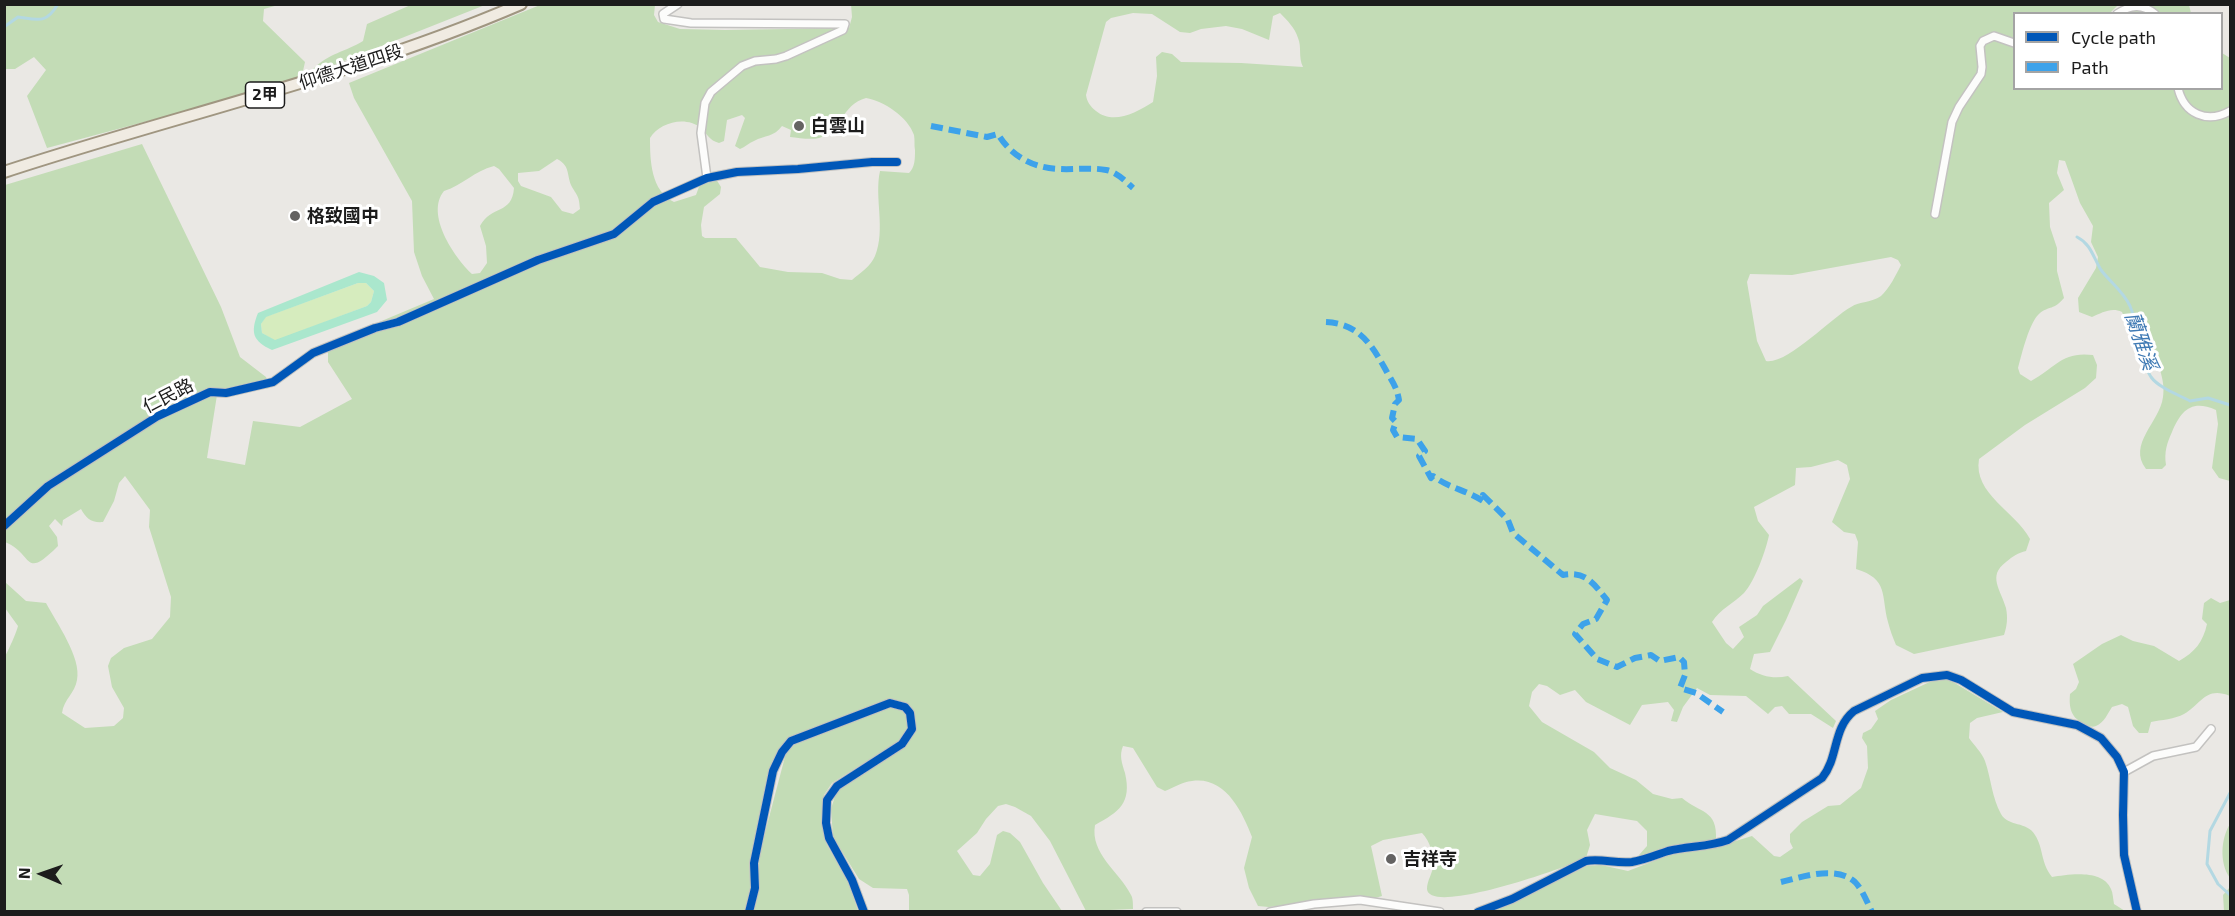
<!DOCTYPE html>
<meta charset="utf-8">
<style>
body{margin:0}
#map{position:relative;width:2235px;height:916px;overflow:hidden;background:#eae8e4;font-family:"Exo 2",sans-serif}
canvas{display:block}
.frame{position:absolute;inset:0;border:6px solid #1c1c1c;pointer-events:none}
.legend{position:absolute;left:2013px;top:12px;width:210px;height:78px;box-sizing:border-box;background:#fff;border:2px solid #a4a4a4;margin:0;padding:8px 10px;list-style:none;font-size:18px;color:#1c1c1c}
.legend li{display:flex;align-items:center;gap:12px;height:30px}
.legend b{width:30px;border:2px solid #a4a4a4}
.north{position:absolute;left:12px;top:844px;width:60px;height:60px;-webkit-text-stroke:4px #fff;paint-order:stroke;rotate:272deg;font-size:16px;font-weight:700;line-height:24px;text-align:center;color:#1c1c1c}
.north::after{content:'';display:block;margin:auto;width:21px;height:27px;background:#1c1c1c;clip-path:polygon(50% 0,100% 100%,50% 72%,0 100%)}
</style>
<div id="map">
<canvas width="2235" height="916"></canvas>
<div class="frame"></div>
<ul class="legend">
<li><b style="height:8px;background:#0057b8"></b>Cycle path</li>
<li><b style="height:8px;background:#3da2ea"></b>Path</li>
</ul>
<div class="north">N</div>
</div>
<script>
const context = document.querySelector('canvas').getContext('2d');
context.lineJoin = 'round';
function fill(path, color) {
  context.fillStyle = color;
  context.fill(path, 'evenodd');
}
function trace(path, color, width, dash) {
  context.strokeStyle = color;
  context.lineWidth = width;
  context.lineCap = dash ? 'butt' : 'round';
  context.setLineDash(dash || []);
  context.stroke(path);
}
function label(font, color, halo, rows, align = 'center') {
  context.font = font + ' "Exo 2","Noto Sans TC",sans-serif';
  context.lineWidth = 6;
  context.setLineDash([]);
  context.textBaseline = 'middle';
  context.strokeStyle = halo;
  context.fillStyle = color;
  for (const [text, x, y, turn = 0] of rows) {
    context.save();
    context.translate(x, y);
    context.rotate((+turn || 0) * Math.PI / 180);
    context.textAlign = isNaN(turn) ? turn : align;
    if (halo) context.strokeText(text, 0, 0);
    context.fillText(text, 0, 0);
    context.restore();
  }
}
fill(new Path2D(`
 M358,283H366L374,291L371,302L367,306L275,341L262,333L261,324L265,317Z`), '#d6ecbe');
fill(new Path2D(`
 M413,4L485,5L316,72L313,69C329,53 345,52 363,41L367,24Z
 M851,4H2119L2110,13L2014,14V88H2222V53L2230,58V481L2219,478L2212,468L2218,424L2216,410C2191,399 2181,411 2172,432C2167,443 2164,452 2166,465L2162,469H2146C2127,444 2160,422 2163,397C2166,381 2157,357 2147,345C2142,339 2135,334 2130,328C2127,324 2124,317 2122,312C2111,307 2102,313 2092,317L2079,312L2078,298L2096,268L2098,257L2091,242L2093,226L2080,203L2065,161L2059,160L2057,173L2064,190L2049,203L2050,227L2057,248V271L2064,298C2054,310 2049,306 2040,313C2029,322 2022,354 2018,368L2020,374L2031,381C2055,368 2062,351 2093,355L2097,365L2096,378L2085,388L2025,425L1979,459C1973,494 2016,512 2030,539L2026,551C2018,553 2013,556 2006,562C1987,576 2001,590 2006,608C2008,618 2007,626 2004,635L1914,654L1896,645C1893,638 1890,630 1888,622C1881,596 1889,579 1856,569L1858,542L1855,534L1844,532L1832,522L1850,479L1847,465L1838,460L1811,467L1796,468L1795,485L1754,507L1758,521L1769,535C1766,550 1755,581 1744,593C1734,603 1720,609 1712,622L1726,643L1733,649L1744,637L1739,627L1757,615L1763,606L1800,578L1803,581L1786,620L1770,652L1754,654L1750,669C1762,677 1775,679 1788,676L1836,721L1833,728L1811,714H1789L1782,706L1775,707L1768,714L1746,696L1710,695L1697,688L1683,707L1677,722L1671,721L1674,710L1668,702L1642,705L1630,725L1586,702L1575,690L1560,695L1547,686L1539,684L1532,692L1529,706L1542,722L1594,752L1610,768L1636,780L1653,794L1672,799L1682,798C1699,813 1718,809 1716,840L1711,843L1641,859L1639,855L1647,846V831L1637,821L1595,814L1587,830L1590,845L1586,858C1565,868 1429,916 1427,889C1427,881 1432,874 1433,867C1434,855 1430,841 1422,833L1383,840L1371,846L1382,896L1372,899L1341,898L1269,907L1258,906L1249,888L1244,868L1252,837C1242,811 1225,776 1192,781C1182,782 1173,788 1165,791L1157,787L1133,748L1123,746C1119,756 1122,763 1125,773C1132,803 1119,812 1095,825C1090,854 1119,871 1131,895C1133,898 1133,904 1133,909L1086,911L1050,841L1031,816L1015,807L1006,804L998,806L986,819L977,833L957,851L973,875L980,876L990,864L997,835L1003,831L1010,833L1020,842L1043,883L1062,911H909V895L907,889L873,888L859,879L833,837L831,809L835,796L841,787L905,744C913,736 915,730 912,719C903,679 859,713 837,723C824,729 799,730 789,738C781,746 777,755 773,766L752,887L746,911H5L4,658C8,652 17,631 18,626L5,608V582L26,601L46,603C56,622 82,658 77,680C75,693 64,699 62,713L85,728L114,726L123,718L124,708L112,687L108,666L111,658L124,648L152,639L170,617L171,597L149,527L150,510L125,476L119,483L114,501L103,522C91,523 86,518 81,509L63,520L62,526L55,519L49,526L57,537L58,546C23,581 34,554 5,542V185L142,144L221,307L240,357L266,377L270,388L217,395L207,458L245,465L253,421L300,427L352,399L328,362V351L353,333L434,299L422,276L414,252L412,201L354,98L349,83L540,5H655L654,15L658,22L680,29L725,30L849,28L852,17ZM1133,13L1152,14L1180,32L1190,33L1201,29L1226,26L1242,29L1269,40L1273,16L1280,13C1287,20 1295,28 1298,38C1302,47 1298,57 1303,67L1241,63L1181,62L1172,54L1162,52L1156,57L1157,76L1153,102C1136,113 1113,125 1096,111C1090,106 1087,102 1086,95L1106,22L1111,18ZM866,98C884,101 908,117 914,135C915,140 914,146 915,150C915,159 915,167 909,173L880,171C874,198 886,229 875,256C871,266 860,273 852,280L840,279L822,273L788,272L760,267L736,238H705L702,236L701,225L704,207L720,194L721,187L716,179L700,184L696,195L674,202C651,191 650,161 650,138C659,123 685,115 701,128C708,135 709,140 719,143L724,141L727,120L742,115L745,118L735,146L740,149C745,147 749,143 754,141C765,135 774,137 782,126L791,130L790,137C799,138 811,140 819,138C840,133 842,104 866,98ZM557,159C571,166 566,175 572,187C578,197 579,196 580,209L573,214L562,211L551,197L521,186L518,181V173L539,171ZM494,166L499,169L514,188C512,215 491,205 480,226L486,246L487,263L480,273L472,274C454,257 425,214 444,191C463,185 474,171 494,166ZM1891,257L1898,260L1901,265C1896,275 1889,289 1881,296C1871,303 1860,301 1851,307C1831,318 1787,365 1766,361L1757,341L1747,282L1750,274L1792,275Z
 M2152,4L2189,5L2191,13L2128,14C2135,7 2144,9 2152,4Z
 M4,5H278L264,9L263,21L305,62L301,80L47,148L27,96L46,70L34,57L15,69H5Z
 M2211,598L2220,603L2230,600V696C2205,686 2202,704 2184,714C2175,719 2161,720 2151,722L2148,733H2139L2133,726L2128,707L2122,704L2112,707C2108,713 2104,723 2096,726C2091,728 2087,725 2083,723C2070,717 2069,706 2070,694L2076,689L2079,682L2073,664L2102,644L2121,635L2133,641L2154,646L2179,661C2195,652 2203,642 2207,624L2202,619L2204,603Z
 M1936,679H1948L2003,712L1977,718L1970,723L1969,738C1974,745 1982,753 1985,761C1991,778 1992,798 2001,814C2008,827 2027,821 2035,835C2044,849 2040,861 2052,877C2069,874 2103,869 2111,889C2113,893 2113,899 2114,904L2125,911L1488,912L1526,896L1587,866L1601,865L1628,871L1672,854L1716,847L1752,836L1774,856L1780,857L1793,848L1790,842V834L1802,822L1828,806L1840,805L1861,788L1868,768L1867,746L1862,738L1863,733L1871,729L1878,719L1875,711L1891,700Z
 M892,705L905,711C911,724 908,730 899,741L832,783L824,795L822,825L827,845L849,883L858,911L751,912L759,889L757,863L786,753L796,743Z
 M2230,824V878C2219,863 2221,838 2230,824Z
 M2230,887V911H2224L2223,895Z`), '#c3dcb6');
fill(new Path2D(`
 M359,272L374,276L384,283L387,300L377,312L272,350C253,341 250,333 258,313ZM358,283H366L374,291L371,302L367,306L275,340L262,333L261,324L266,317Z`), '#aae7cd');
trace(new Path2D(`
 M4,27L18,17C39,20 46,24 58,4
 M2077,237C2091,244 2093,257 2101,270C2110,282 2123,291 2130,306C2139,327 2138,357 2151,377C2159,388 2179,395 2190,401L2208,398L2230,405
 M2230,793L2210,831L2207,864L2218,884L2230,895`), '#b3d8e2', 3);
const street = new Path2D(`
 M678,4L663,14L664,19L691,23L845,24L843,30L786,56L776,59L755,61L742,66L711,92L705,103L701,133L707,178
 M2117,14C2130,5 2142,3 2155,14
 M2178,88C2184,114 2207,124 2230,111
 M1935,214L1952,122L1959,107L1981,74L1982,67L1980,46L1983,41L1994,36L2014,43
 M4,526L48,486L158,416L210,392L226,393L273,382L313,353L375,328L398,322L538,260L614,234L653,202L707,178L737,172L798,169L872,162H897
 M2124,772L2153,756L2196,747L2211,729
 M749,912L755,888L754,863L773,771L782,752L791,741L890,703L905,707L910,713L912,729L902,744L837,786L827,800L826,823L829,838L852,880L864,912
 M1146,912H1177
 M1270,912L1314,904L1360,900L1440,912
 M1478,912L1512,899L1586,861C1601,858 1616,864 1632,862C1645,860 1656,855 1668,851C1688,846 1709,847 1728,840L1822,778C1839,757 1832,729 1854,711L1922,678L1947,675L1961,680L2013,712L2077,725L2101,738L2117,757L2124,772L2123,815L2124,855L2137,912`);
const primary = new Path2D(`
 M4,172C177,115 354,76 521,4`);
trace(street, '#c3c2c0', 10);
trace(primary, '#a09681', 14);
trace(street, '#fcfcfb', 7);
trace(primary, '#f0ebe2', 10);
trace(new Path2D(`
 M931,126L987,137L998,134C1011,156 1033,168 1059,169C1075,170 1090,167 1106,170C1117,172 1125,181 1133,188
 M1326,322C1361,324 1373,347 1388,374C1394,384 1397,389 1399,400L1395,404L1392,418L1396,422L1393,430L1397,437L1417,439L1425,451L1419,456L1431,478L1433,476C1449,488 1466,490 1483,501V495L1508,520L1513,533L1563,575C1586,571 1593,583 1607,600L1596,619L1583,624L1575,634L1597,659L1617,667L1635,658L1651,655L1660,661L1679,657L1684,662L1685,675L1680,688L1696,693L1723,712
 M1781,882C1802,877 1836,865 1855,882C1862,889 1867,902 1872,912`), '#3da2ea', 6, [12, 6]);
trace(new Path2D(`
 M4,526L48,486L158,416L210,392L226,393L273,382L313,353L375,328L398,322L538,260L614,234L653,202L707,178L737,172L798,169L872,162H897
 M749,912L755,888L754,863L773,771L782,752L791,741L890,703L905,707L910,713L912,729L902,744L837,786L827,800L826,823L829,838L852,880L864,912
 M1478,912L1512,899L1586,861C1601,858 1616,864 1632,862C1645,860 1656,855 1668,851C1688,846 1709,847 1728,840L1822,778C1839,757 1832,729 1854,711L1922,678L1947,675L1961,680L2013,712L2077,725L2101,738L2117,757L2124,772L2123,815L2124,855L2137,912`), '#0057b8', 8);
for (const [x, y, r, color] of [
 [799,126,6,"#646362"],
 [295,216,6,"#646362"],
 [1391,859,6,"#646362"]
]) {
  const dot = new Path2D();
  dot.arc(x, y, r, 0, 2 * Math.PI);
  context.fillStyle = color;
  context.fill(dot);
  trace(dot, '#fff', 2);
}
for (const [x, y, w] of [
 [265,95,39]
]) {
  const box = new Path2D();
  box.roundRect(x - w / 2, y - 13, w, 26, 4.5);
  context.fillStyle = '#fff';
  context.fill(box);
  trace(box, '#1c1c1c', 1.5);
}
label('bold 16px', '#1c1c1c', null, [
 ["2甲",265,95]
]);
label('18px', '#1c1c1c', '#fff', [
 ["仰德大道四段",351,67,-18],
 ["仁民路",168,396,-27]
]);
label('bold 18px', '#1c1c1c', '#fff', [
 ["白雲山",811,126],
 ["格致國中",307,216],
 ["吉祥寺",1403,859]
], 'left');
label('italic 20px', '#3f7ab4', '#fff', [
 ["蘭雅溪",2141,341,71]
]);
</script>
